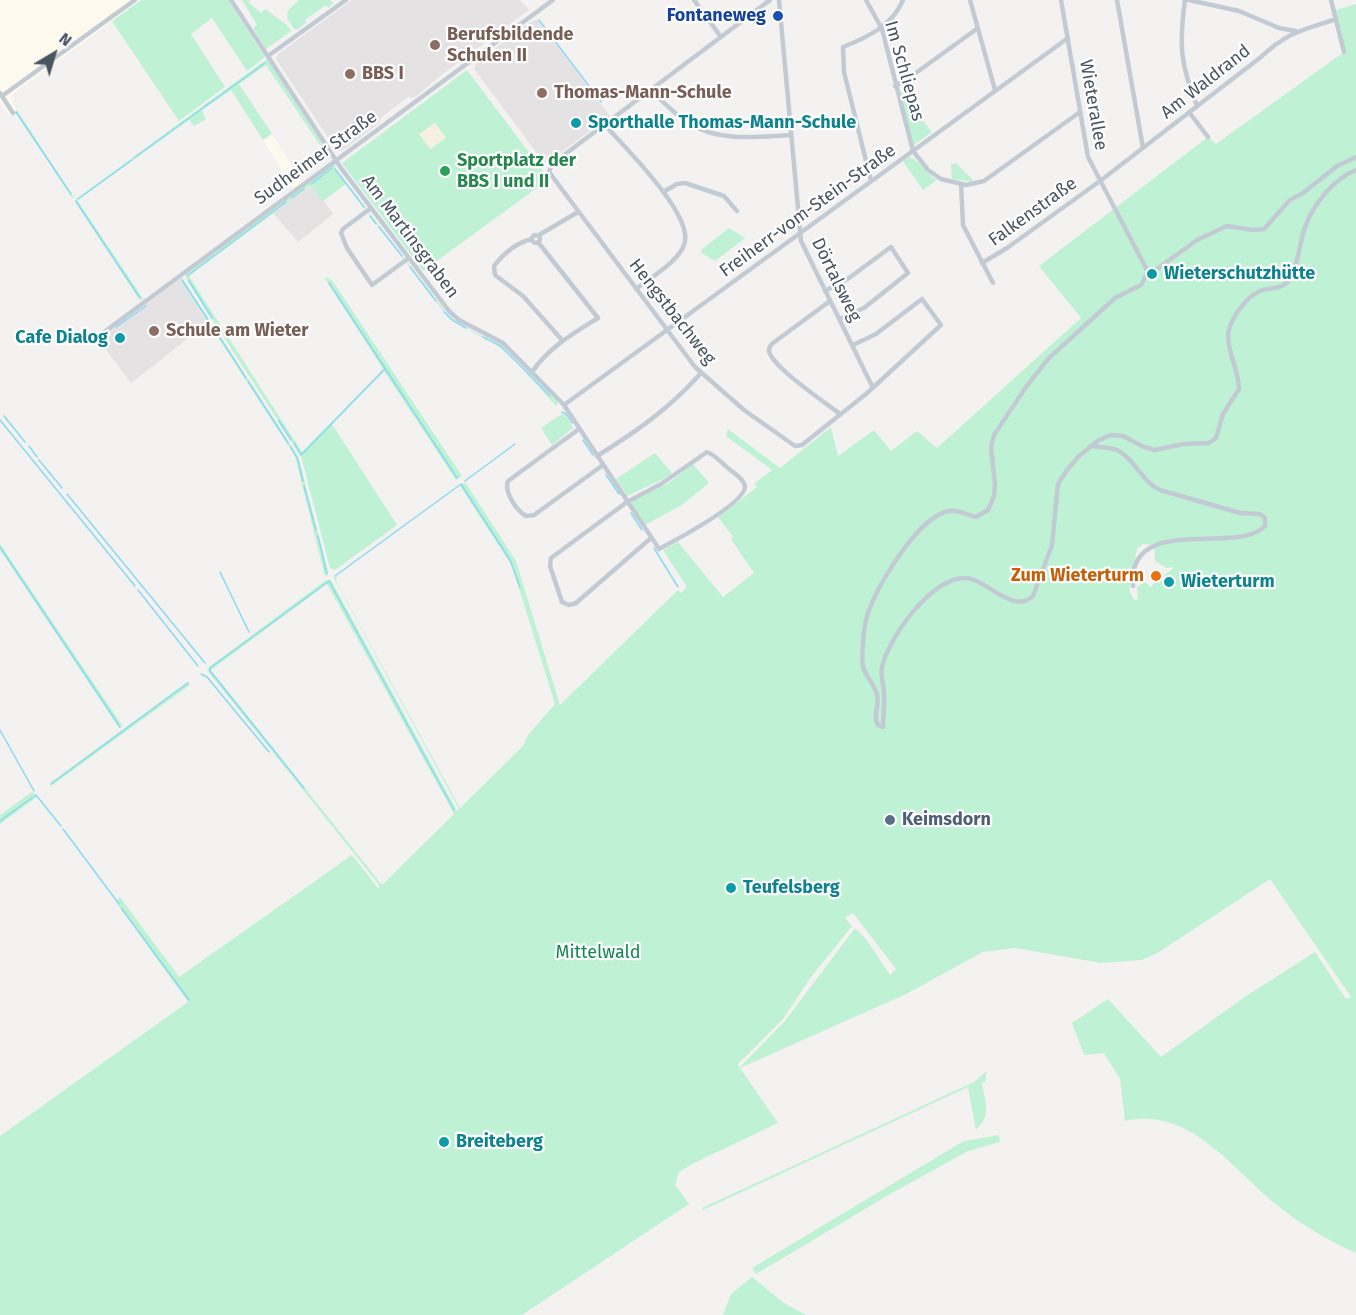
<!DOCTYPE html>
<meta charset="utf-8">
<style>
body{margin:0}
#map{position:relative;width:1356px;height:1315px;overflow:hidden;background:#f4f1f1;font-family:"Fira Sans",sans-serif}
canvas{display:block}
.north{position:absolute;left:24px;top:24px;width:60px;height:60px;-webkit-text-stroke:4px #fff;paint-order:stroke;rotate:38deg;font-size:16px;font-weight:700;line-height:24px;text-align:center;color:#485460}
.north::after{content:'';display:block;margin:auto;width:21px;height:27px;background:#485460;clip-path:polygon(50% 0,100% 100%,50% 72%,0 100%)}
</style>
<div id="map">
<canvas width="1356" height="1315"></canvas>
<div class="north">N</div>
</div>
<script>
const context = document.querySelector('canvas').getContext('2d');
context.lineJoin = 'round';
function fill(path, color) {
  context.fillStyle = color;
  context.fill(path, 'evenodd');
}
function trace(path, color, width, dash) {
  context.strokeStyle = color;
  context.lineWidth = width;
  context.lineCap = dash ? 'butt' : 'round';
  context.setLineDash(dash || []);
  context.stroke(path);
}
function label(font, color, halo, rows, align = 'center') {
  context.font = font + ' "Fira Sans",sans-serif';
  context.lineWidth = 4.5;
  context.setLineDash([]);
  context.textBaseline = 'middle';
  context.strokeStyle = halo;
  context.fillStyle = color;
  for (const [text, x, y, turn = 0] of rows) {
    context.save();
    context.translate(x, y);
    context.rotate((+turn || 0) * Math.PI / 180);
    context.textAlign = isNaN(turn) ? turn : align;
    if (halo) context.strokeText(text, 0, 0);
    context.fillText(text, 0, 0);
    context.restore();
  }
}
fill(new Path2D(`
 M0,0H141L13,94L12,103L17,110L9,115L0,101Z
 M272,134L302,182L293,188L263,140Z`), '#fdf9ec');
fill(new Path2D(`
 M352,0H520L529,10L440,76L414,98L408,97L382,117L378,124L345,149L339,151L335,148L276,59L278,54Z
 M537,19L610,116L545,164L474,69L476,63L524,26Z
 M312,185L333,214L298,242L273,213Z
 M180,279L208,323L131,383L98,339Z`), '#e5e2e3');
fill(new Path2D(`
 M141,0H228L265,57L247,71L212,18L191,34L225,87L179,121L112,21Z
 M242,0H250L249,3L261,13L265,9L287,25L291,31L266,49L253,28L257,25Z
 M299,0H330L334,3L328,8L326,5L305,20L306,23L298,29H294L287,18L288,10Z
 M1356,4V1253C1327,1240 1302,1225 1278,1206C1233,1170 1190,1106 1125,1121L1120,1079L1104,1053L1084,1055L1072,1023L1108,999L1161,1057L1246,996L1315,952L1346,999L1351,997L1270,879L1159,952L1142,960L1101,963L1015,948L983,952L906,994L740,1068L778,1123L692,1164L679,1172L675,1185L689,1204L522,1315H0V1136L188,1002L115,901L120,897L179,977L352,855L378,888L380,886L207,670L209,667L326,580H331L457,811L459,809L334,578L337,576L336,581L460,808L523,746L528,735L555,704L512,566L460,486L465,482L516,561L560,705L678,590L681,593L687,587L663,550L678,542L723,597L754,573L731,539L733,537L718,517L757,487L754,484L772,470L726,436L728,429L780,468L831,427L838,456L874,430L891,451L917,431L937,448L1081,318L1039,266L1208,137L1216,144L1344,52L1336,10ZM1143,544L1154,545L1155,561L1167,568L1172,567L1173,569L1164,575L1166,577L1163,580L1159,577L1151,587L1145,582L1137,587L1138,599L1134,600L1129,590L1137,549ZM327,584L454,814L382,885L211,670ZM853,913L896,969L890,975L866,939L855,928L785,1021L739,1068L738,1064L783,1019L811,977L852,926L845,918Z
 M267,59L330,156V160L266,65L239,84L272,134L263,140L231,90L202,110L206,119L194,126L189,120L77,200L144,300L139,299L75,202L76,199Z
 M467,70L549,179L423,271L342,163Z
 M903,87L907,101L932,132L915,144H913L900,94Z
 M17,110L74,198H72L15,112Z
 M909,157C920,160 926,174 937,180L923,190L903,161Z
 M956,163L975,182L952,179L951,164Z
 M332,165H336L335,168L449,316L458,324L500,345L556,400L558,404L556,406L521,367L498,346L450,320L346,184L323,201L311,185L189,276L302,452L383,369L324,277L332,280L462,476L456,480L384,371L332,424L397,525L335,570L330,568L301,456L201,302L187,280L186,274Z
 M729,228L745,238L715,261L702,253L701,250Z
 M182,278L298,456L328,572L325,577L295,456L180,279Z
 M562,414L565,415L573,428L552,445L541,428Z
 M655,453L672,473L663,479L627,496L616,479Z
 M693,464L709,483L682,505L645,525L632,506V501L667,484Z
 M0,544L122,725L119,728L0,550Z
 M187,682L190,685L51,786L50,783Z
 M32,792L38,796L0,824V815Z
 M987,1071L985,1082L982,1083C985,1103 992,1115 976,1130L968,1087L703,1210L702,1208L974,1082Z
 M999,1135L1000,1142L968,1151L892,1193L756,1274L752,1268L964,1141Z
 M752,1277L784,1303L806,1315H723L731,1294Z`), '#bff2d4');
fill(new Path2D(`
 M435,123L446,138L430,149L419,134Z`), '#f5f0e2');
trace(new Path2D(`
 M539,20L601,102
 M16,112L71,194
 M134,158L265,63
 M335,169L364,207
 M311,184L332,168
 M292,198L304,189
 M78,199L132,160
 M76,201L140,298
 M370,216L376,224
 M379,227L402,256
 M410,267L436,301
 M187,276L286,202
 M182,280L212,326
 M189,281L212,318
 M329,283L457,478
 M444,312L454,321L466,328
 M116,327L146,306
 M215,330L246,378
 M483,337L501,346L550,396
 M248,381L288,443
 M562,412L566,414L572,423
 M4,416L25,442
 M0,420L135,586
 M279,421L291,440
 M583,440L593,455
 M294,443L301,455L385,369
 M29,446L37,457
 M291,447L298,460L303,481
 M39,460L62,488
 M606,475L619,494
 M465,481L515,444
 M304,486L316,530
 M67,494L205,663
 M631,513L642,530
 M318,536L327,574
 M0,547L120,727
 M654,548L678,587
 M220,572L249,632
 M335,576L461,484L510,560L520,587
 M138,590L198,666
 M201,674L207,677L269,752
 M0,730L34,791
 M51,784L188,683
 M304,788L210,671V668L329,581L454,810
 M0,821L36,795L61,826
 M63,829L119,904
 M122,909L189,1000`), '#8ad9f2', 1.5);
trace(new Path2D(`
 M231,0L341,168L449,311L459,320L503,343L564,405L659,549C674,541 746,503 745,486C744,479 734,473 729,469C722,463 715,455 707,452L661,484L627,502L551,558L550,566L562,602L569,605L576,603L651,538
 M694,0L721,37
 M770,0L552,164L549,172L695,367L744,410L795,446L802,445L866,394L941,325L922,299L876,334L853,345
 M779,0L801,241L872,386
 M866,0L882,29L913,151L928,170L941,179L966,185L984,181L1080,112
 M970,0L995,90
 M1061,0L1088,157L1148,272
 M1117,0L1143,148
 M1185,0C1179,44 1180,64 1197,106
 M1189,0L1239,11L1279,28L1296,31
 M1331,0L1344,52
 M268,56L346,0
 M895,86L913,75L978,28
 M651,90C663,102 675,115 690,124C720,142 758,137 791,135
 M0,93L13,113
 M2,96L135,0
 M1189,112L1208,137
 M605,125C625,148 690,211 685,241C683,259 650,278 636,289
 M1356,157L1337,166L1303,193L1290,200L1264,229L1253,230L1227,226L1197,240L1157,269L1148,272L1141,285L1115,298L1048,359L1026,387L994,435L991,447L995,483L994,496L988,510L976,517C966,515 956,508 945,512C915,522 877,586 867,616C864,627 861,655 863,666C865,676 874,684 877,694C880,705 872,716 878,725L883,727C883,716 885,705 884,694C884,685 880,676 882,667C889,637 933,575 967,578C987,580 1014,615 1033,596L1052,545L1058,484L1067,470L1079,456L1099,440L1111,435L1123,436L1144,447L1155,450L1183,444L1209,443L1216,438L1223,414L1239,389C1239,368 1223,346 1230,326C1235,313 1247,297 1260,291C1270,287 1282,290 1289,280C1299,264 1299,244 1305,227C1313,205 1334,178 1356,170
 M871,181L844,72L843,47C868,37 892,26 903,0
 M961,184L963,225L993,283
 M663,192L677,184L685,183L724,196L737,211
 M371,208L343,229L341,233L347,248L372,285L409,258
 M532 239a4 4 0 1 1 8 0a4 4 0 1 1-8 0Z
 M539,235L578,212
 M532,239C515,243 504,253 494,266L495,275L523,296L562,340
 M982,263L1007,248L1100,181L1261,57C1287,32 1303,30 1336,19
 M825,291L849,278L891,247L908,273L864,308L839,319
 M830,301L773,343C770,346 769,347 769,351C772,367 826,403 840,414
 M96,338L553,0
 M532,372C549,347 574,333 598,318L538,242
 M564,405L1068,38
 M579,429L508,481C504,492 516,510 526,516L534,515L603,465
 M1092,446C1100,447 1109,447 1117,450C1133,457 1142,482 1160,490L1240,513L1260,514L1265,518V526C1238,556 1127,512 1133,586
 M597,456C637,431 669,409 701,373`), '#c2cbd4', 4.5);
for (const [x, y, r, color] of [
 [778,16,6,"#1a4fb4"],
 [435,45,6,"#8d6e63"],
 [350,74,6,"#8d6e63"],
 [542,93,6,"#8d6e63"],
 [576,123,6,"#0f9aa8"],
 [445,171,6,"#2e9e5b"],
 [1152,274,6,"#0f9aa8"],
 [154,331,6,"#8d6e63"],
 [120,338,6,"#0f9aa8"],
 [1156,576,6,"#e8710a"],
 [1169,582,6,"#0f9aa8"],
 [890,820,6,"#5c6f8a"],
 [731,888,6,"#0f9aa8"],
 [444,1142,6,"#0f9aa8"]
]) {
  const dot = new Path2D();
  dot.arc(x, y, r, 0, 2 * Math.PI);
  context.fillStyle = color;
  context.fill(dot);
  trace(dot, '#fff', 2);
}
label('bold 18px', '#164399', '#fff', [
 ["Fontaneweg",766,16]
], 'right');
label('bold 18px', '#785e54', '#fff', [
 ["Berufsbildende",447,35],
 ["Schulen II",447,56],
 ["BBS I",362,74],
 ["Thomas-Mann-Schule",554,93],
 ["Schule am Wieter",166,331]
], 'left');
label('18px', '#485460', '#fff', [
 ["Im Schliepas",904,71,74],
 ["Am Waldrand",1206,82,-38],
 ["Wieterallee",1093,105,80],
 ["Sudheimer Straße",316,158,-36],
 ["Freiherr-vom-Stein-Straße",808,211,-36],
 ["Falkenstraße",1033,212,-36],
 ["Am Martinsgraben",410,237,53],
 ["Dörtalsweg",836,280,64],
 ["Hengstbachweg",672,312,52]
]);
label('bold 18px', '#0d838f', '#fff', [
 ["Sporthalle Thomas-Mann-Schule",588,123],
 ["Wieterschutzhütte",1164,274],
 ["Cafe Dialog",108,338,"right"],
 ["Wieterturm",1181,582],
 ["Teufelsberg",743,888],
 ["Breiteberg",456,1142]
], 'left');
label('bold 18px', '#27864d', '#fff', [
 ["Sportplatz der",457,161],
 ["BBS I und II",457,182]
], 'left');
label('bold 18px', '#c56008', '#fff', [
 ["Zum Wieterturm",1144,576]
], 'right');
label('bold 18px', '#4e5e75', '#fff', [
 ["Keimsdorn",902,820]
], 'left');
label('18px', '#128850', '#fff', [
 ["Mittelwald",598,953]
]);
</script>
